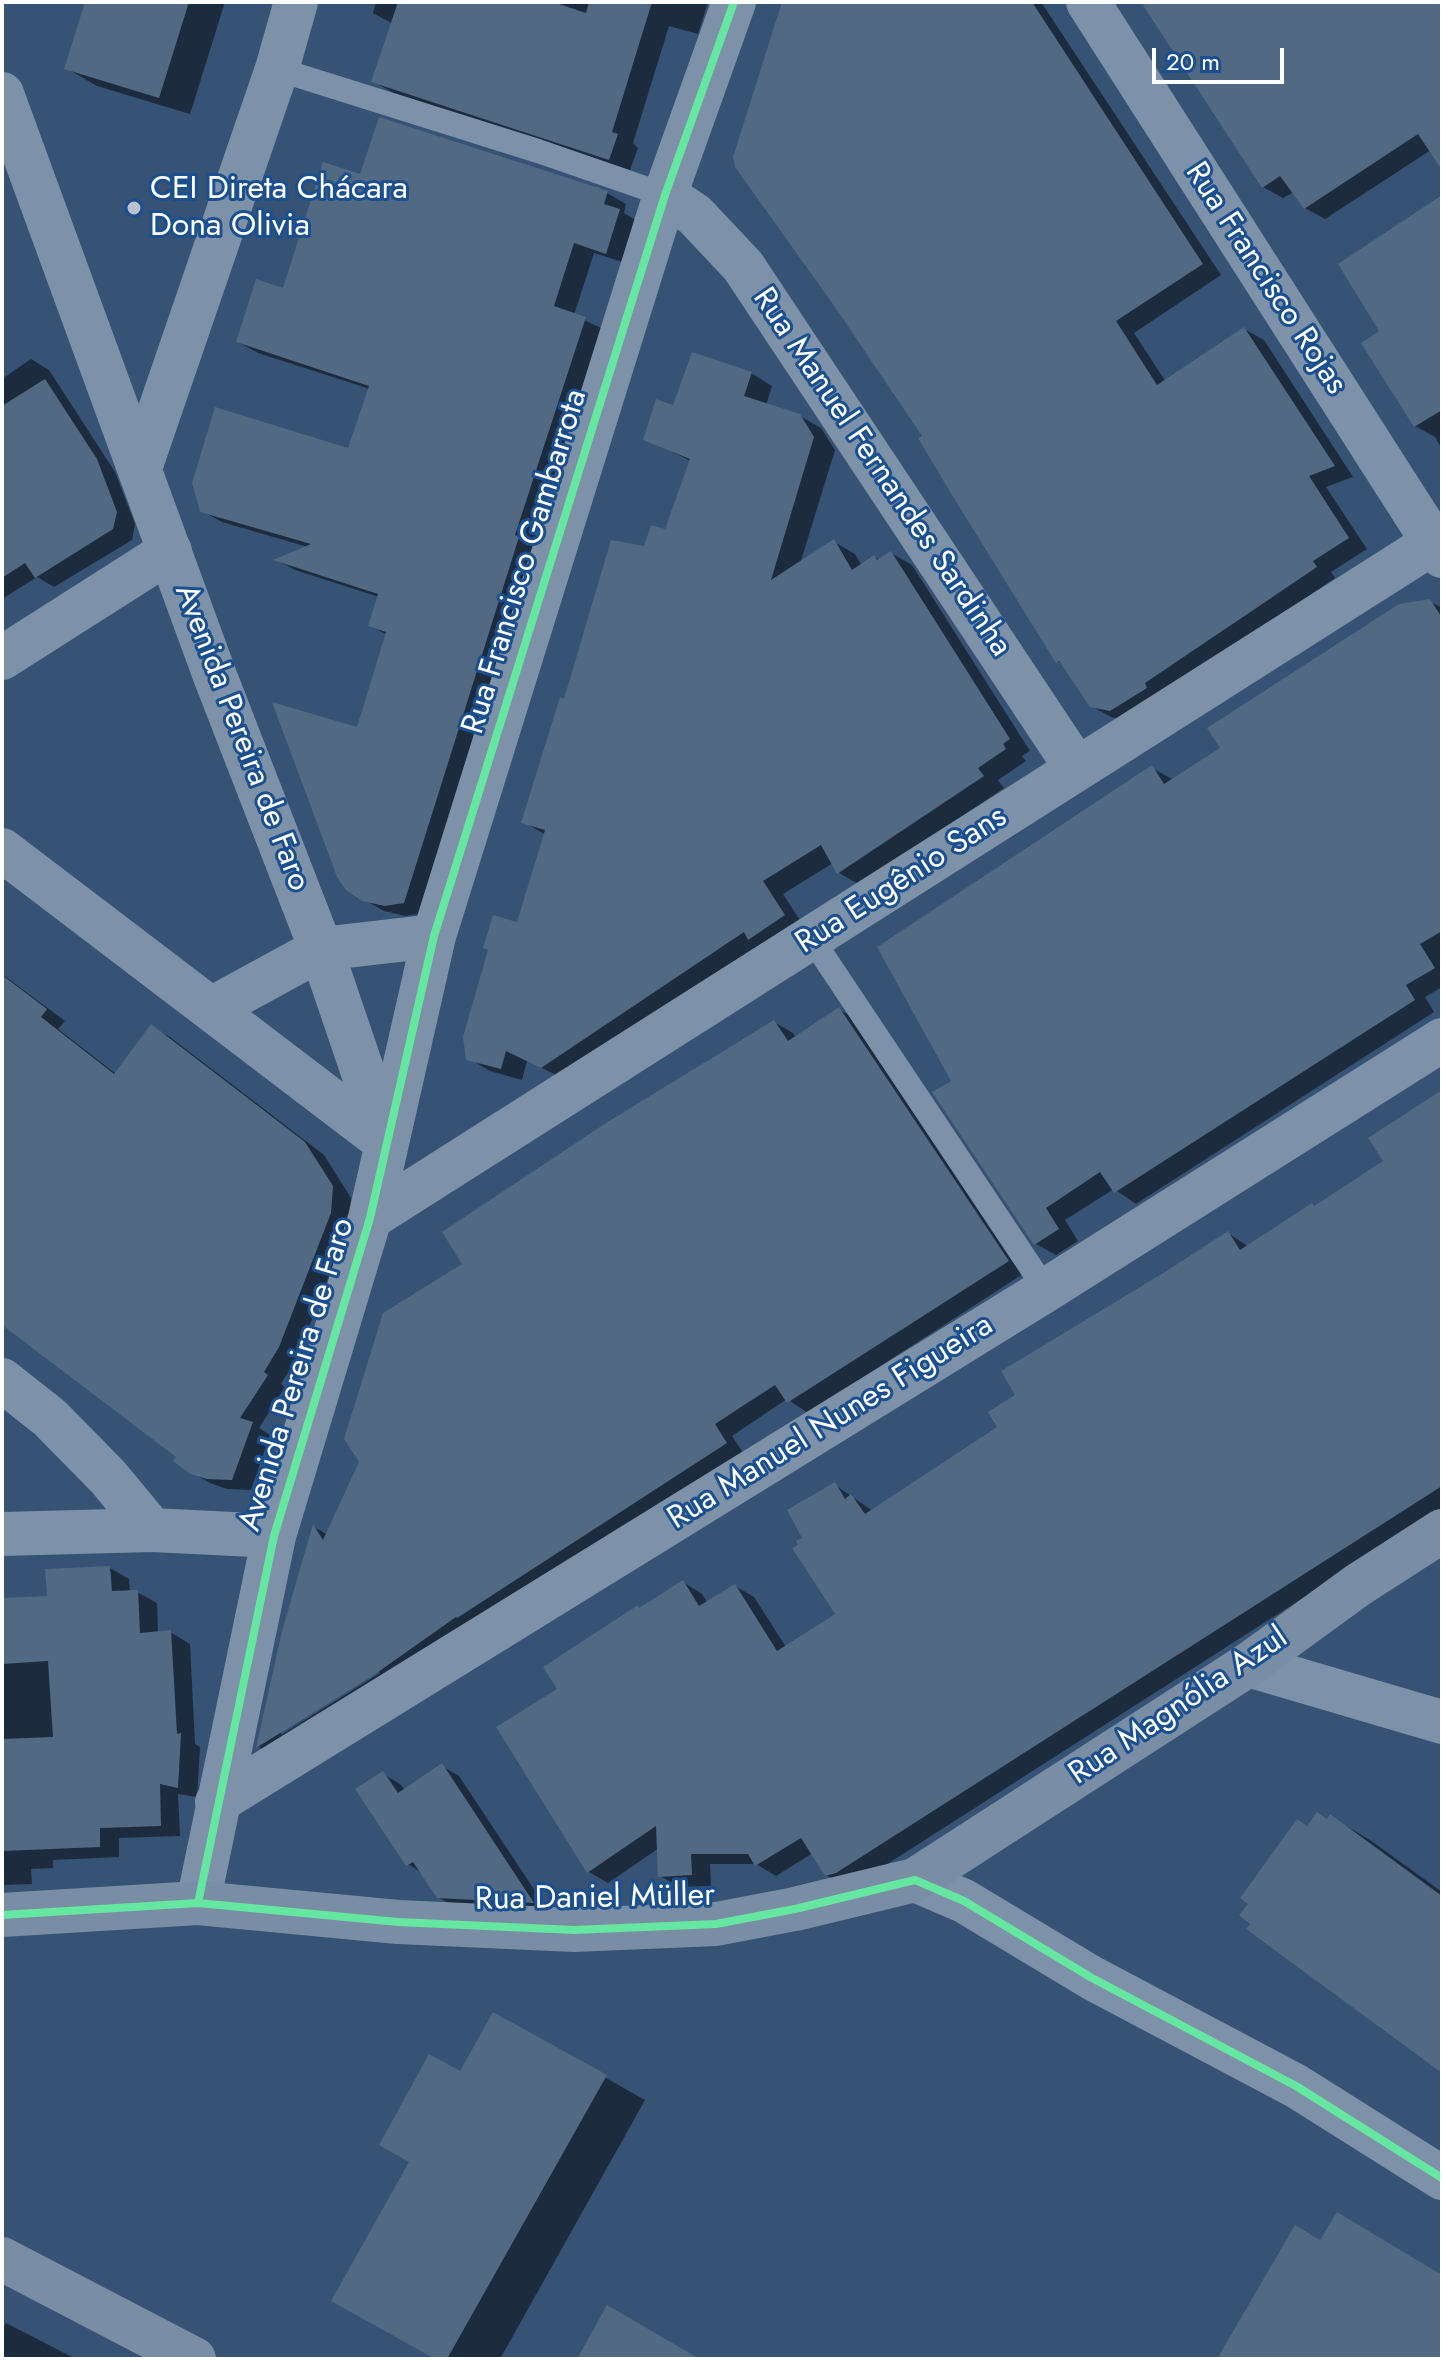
<!DOCTYPE html>
<meta charset="utf-8">
<style>
body{margin:0}
#map{position:relative;width:1444px;height:2361px;overflow:hidden;background:#365274;font-family:Jost,sans-serif}
canvas{display:block}
.frame{position:absolute;inset:0;border:4px solid #fff;pointer-events:none}
.scale{position:absolute;left:1152px;top:48px;width:132px;height:36px;box-sizing:border-box;border:4px solid #fff;border-top:0;padding-left:10px;font-size:24px;line-height:28px;white-space:nowrap;color:#fff;-webkit-text-stroke:6px #1b4f8f;paint-order:stroke}
</style>
<div id="map">
<canvas width="1444" height="2361"></canvas>
<div class="frame"></div>
<div class="scale">20 m</div>
</div>
<script>
const context = document.querySelector('canvas').getContext('2d');
context.lineJoin = 'round';
function fill(path, color) {
  context.fillStyle = color;
  context.fill(path, 'evenodd');
}
function trace(path, color, width, dash) {
  context.strokeStyle = color;
  context.lineWidth = width;
  context.lineCap = dash ? 'butt' : 'round';
  context.setLineDash(dash || []);
  context.stroke(path);
}
function label(font, color, halo, rows, align = 'center') {
  context.font = font + ' Jost,sans-serif';
  context.lineWidth = 6;
  context.setLineDash([]);
  context.textBaseline = 'middle';
  context.strokeStyle = halo;
  context.fillStyle = color;
  for (const [text, x, y, turn = 0] of rows) {
    context.save();
    context.translate(x, y);
    context.rotate((+turn || 0) * Math.PI / 180);
    context.textAlign = isNaN(turn) ? turn : align;
    if (halo) context.strokeText(text, 0, 0);
    context.fillText(text, 0, 0);
    context.restore();
  }
}
fill(new Path2D(`
 M87,2H225L190,114L97,86L66,68Z
 M376,2H708L698,34L669,26L633,143L638,148L630,170L394,93L374,82L393,24L373,13Z
 M782,2H1041L1221,275L1134,333L1166,382L1244,329L1264,340L1353,477L1326,487L1367,549L1331,572L1335,578L1163,695L1131,721L1111,717L1091,706L1064,665L1057,661L925,436Z
 M1144,2H1442V167L1431,150L1325,219L1305,208L1294,192L1283,198L1263,187Z
 M361,176L607,193L626,204L624,213L639,222L626,263L594,253L574,315L605,330L423,913L406,916L384,911L363,899L358,730L387,635L370,625L379,597L295,570L277,560L308,547L222,522L202,511L350,451L370,389L258,353L238,342L284,291Z
 M1442,197V449L1435,437L1415,426L1382,332Z
 M31,359L49,370L115,472L135,524L132,540L54,587L37,577L2,599V379Z
 M751,373L772,386L766,405L800,416L821,428L835,450L800,564L834,542L855,554L862,566L874,557L880,560L891,553L912,565L1030,751L1022,756L1026,761L998,780L1004,788L860,885L839,873L833,863L783,894L805,928L563,1078L527,1061L522,1080L490,1071L468,1058L518,925L546,835L524,822L566,701L646,549L666,531L691,461L646,439L674,408Z
 M1429,601L1442,608V987L1425,997L1434,1012L1136,1204L1114,1189L1065,1220L1078,1241L1056,1255L1036,1244L954,1082L1152,768L1172,779L1223,748Z
 M2,974L65,1021L58,1029L116,1074L151,1027L170,1037L324,1155L351,1198L349,1224L297,1358L281,1384L285,1387L259,1428L270,1435L251,1490L227,1489L210,1483L191,1472L178,1456L2,1325Z
 M840,1010L858,1020L1026,1272L808,1413L787,1399L732,1436L744,1454L277,1758L259,1747L284,1631L314,1527L328,1535L465,1265L774,1022L793,1033L796,1038ZM378,1669L380,1673L281,1735V1730Z
 M1442,1093V1509L856,1884L846,1886L826,1875L813,1853L776,1876L756,1864H710L711,1886L680,1887L660,1876L659,1848L608,1883L589,1872L559,1689L641,1609L683,1582L702,1594L708,1603L735,1586L754,1597L786,1647L838,1615L805,1538L835,1485L873,1511L1000,1427L1017,1395L1166,1274L1228,1233L1249,1247L1386,1161Z
 M110,1568L129,1579L130,1592H137L157,1603L158,1633L170,1632L190,1644L195,1744L200,1747L197,1797L178,1794L180,1836L119,1838V1857L53,1860V1868L31,1869L32,1884L2,1885V1600L49,1598Z
 M442,1766L459,1776L549,1912L456,1907L438,1897L422,1873L408,1864L383,1774L400,1784L405,1790Z
 M1331,1817L1370,1840L1442,1892V2070L1308,1827L1329,1821Z
 M494,2015L645,2100L500,2359H438L461,2074Z
 M6,2323L76,2359H2V2330Z`), '#0007');
fill(new Path2D(`
 M85,2H189L159,98L64,69Z
 M398,2H553L586,13L589,2H652L612,132L618,134L609,160L371,82Z
 M782,2H1032L1203,264L1116,321L1157,385L1244,327L1335,466L1309,476L1349,538L1313,561L1317,567L1145,683L1147,688L1110,711L1090,707L1059,661L1056,663L952,495L918,438L922,436L835,307L735,167L733,157Z
 M1141,2H1442V170L1418,134L1304,209L1280,176L1262,188Z
 M379,117L608,191L604,204L620,209L606,254L574,243L554,306L586,317L515,535L519,537L404,903L385,906L362,901L346,890L337,877L272,702L357,727L386,632L368,626L378,594L273,560L311,544L200,512L192,483L215,407L348,448L369,386L236,342L256,279L283,288L323,162L360,174Z
 M1442,195V410L1414,427L1361,343L1379,331L1338,264Z
 M692,352L752,372L744,396L800,414L814,437L771,580L834,539L852,570L874,555L877,560L891,551L1010,739L1003,744L1006,749L978,768L984,776L837,874L821,845L763,881L785,915L748,940L744,932L541,1068L506,1051L501,1069L466,1060L463,1037L488,950L483,948L493,915L517,922L545,830L521,823L560,697L564,699L611,540L644,546L651,525L665,529L690,459L643,440L656,399L673,405Z
 M45,379L97,459L117,512L113,529L35,578L25,563L2,578V406Z
 M1430,599L1442,618V931L1420,944L1435,968L1406,985L1415,1000L1114,1193L1100,1172L1046,1208L1059,1229L1034,1245L932,1092L951,1081L877,947L1152,765L1164,784L1220,748L1207,728L1399,604Z
 M2,975L47,1009L41,1017L114,1074L151,1024L305,1142L333,1186L331,1213L279,1347L264,1372L268,1375L240,1418L253,1422L232,1480L207,1479L190,1474L173,1461L176,1457L2,1325Z
 M839,1007L1009,1261L787,1403L775,1385L715,1424L727,1443L457,1618L456,1617L371,1677L256,1748L282,1631L313,1524L323,1540L359,1462L344,1439L383,1313L462,1264L442,1232L606,1123L774,1020L788,1041Z
 M1442,1090V1486L836,1873L825,1876L801,1838L755,1866L748,1854H691L692,1875L658,1877L656,1826L587,1873L496,1727L557,1689L543,1667L638,1605L639,1608L683,1580L699,1606L735,1584L777,1651L835,1614L792,1548L798,1545L796,1541L802,1538L787,1510L835,1482L845,1499L851,1494L865,1514L997,1427L988,1412L1015,1395L1001,1371L1165,1272L1228,1231L1240,1250L1312,1203L1314,1206L1383,1161L1368,1138Z
 M110,1566L112,1591L138,1590L140,1633L171,1630L177,1734L181,1733L178,1788L160,1784L161,1826L100,1828V1847L2,1851V1739L53,1737L48,1661L2,1664V1598L47,1596L45,1569Z
 M442,1763L534,1903L437,1898L413,1862L406,1866L355,1789L383,1771L398,1793Z
 M1317,1812L1327,1819L1330,1814L1442,1896V2073L1246,1929L1250,1924L1239,1915L1248,1904L1240,1898L1297,1819L1307,1826Z
 M493,2012L607,2075L447,2359H435L331,2301L409,2162L379,2145L429,2054L460,2071Z
 M1337,2212L1442,2275V2359H1217L1295,2225L1320,2240Z
 M607,2305L700,2359H577Z`), '#526984');
trace(new Path2D(`
 M277,69L538,151L665,195
 M812,939L1046,1290`), '#7d92a8', 24);
trace(new Path2D(`
 M1088,2L1442,556
 M2,94L215,676L321,949L387,1143
 M665,195L695,215L743,266L1077,769
 M140,468L277,69L296,2
 M2,658L170,551
 M2,850L387,1143
 M211,1009L321,949L434,936
 M370,1218L1433,543
 M2,1380L50,1418L108,1477L152,1530
 M2,1534L152,1530L274,1536
 M1248,1665L1442,1722
 M217,1802L1046,1290L1442,1040
 M915,1880L964,1901L1092,1978L1296,2086L1442,2178
 M198,1903L274,1536L370,1218L434,936L665,195L734,2`), '#7d92a8', 44);
trace(new Path2D(`
 M2,1915L198,1903L398,1922L574,1930L716,1924L795,1909L915,1880L1248,1665L1358,1585L1442,1531
 M2,2259L194,2359`), '#798da4', 44);
trace(new Path2D(`
 M198,1903L274,1536L370,1218L434,936L665,195L734,2
 M2,1915L198,1903L398,1922L574,1930L716,1924L795,1909L915,1880L964,1901L1092,1978L1296,2086L1442,2178`), '#66e7a1', 8);
for (const [x, y, r, color] of [
 [134,208,8,"#b9c2ce"]
]) {
  const dot = new Path2D();
  dot.arc(x, y, r, 0, 2 * Math.PI);
  context.fillStyle = color;
  context.fill(dot);
  trace(dot, '#1b4f8f', 3);
}
label('32px', '#fff', '#1b4f8f', [
 ["CEI Direta Chácara",150,190],
 ["Dona Olivia",150,227]
], 'left');
label('32px', '#fff', '#1b4f8f', [
 ["Rua Francisco Rojas",1265,279,57],
 ["Rua Manuel Fernandes Sardinha",881,473,56],
 ["Rua Francisco Gambarrota",526,562,-73],
 ["Avenida Pereira de Faro",241,738,69],
 ["Rua Eugênio Sans",902,881,-33],
 ["Avenida Pereira de Faro",298,1375,-73],
 ["Rua Manuel Nunes Figueira",831,1423,-32],
 ["Rua Magnólia Azul",1179,1707,-34],
 ["Rua Daniel Müller",595,1899,-1]
]);
</script>
